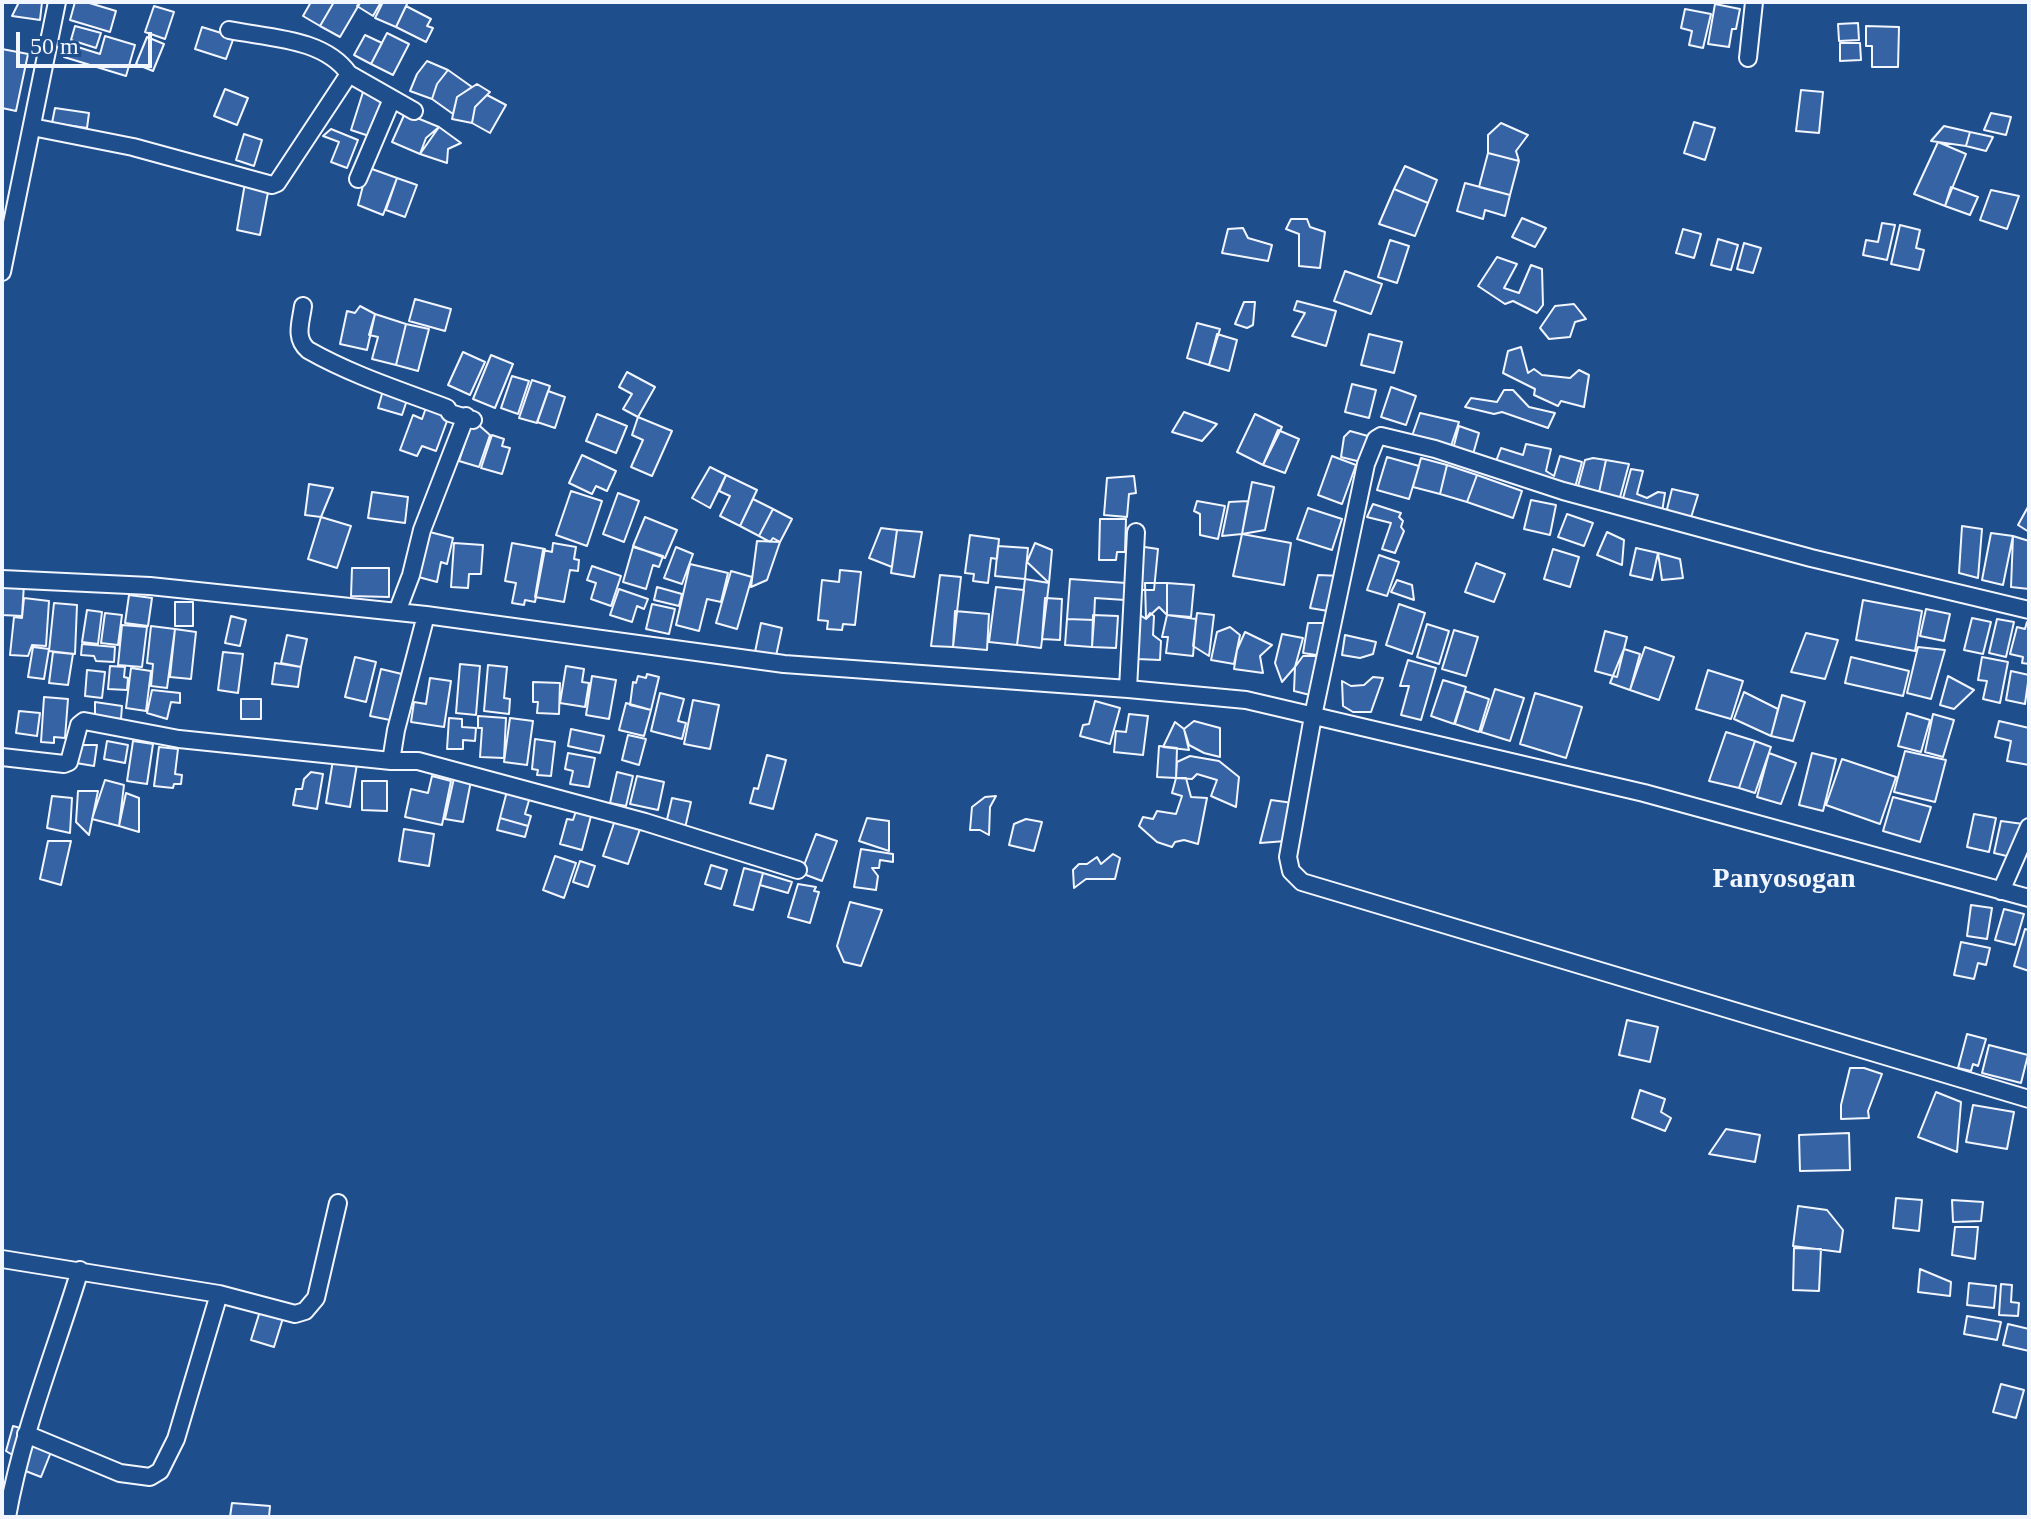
<!DOCTYPE html>
<style>
body{margin:0}
#map{position:relative;width:2031px;height:1519px;overflow:hidden;background:#1f4e8c;font-family:Georgia,serif}
canvas{display:block}
.frame{position:absolute;inset:0;border:4px solid #f2f6ff;pointer-events:none}
.scale{position:absolute;left:16px;top:32px;width:136px;height:36px;box-sizing:border-box;border:4px solid #f2f6ff;border-top:0;padding-left:10px;font-size:24px;line-height:28px;white-space:nowrap;color:#f2f6ff;-webkit-text-stroke:6px #1f4e8c;paint-order:stroke}
</style>
<div id="map">
<canvas width="2031" height="1519"></canvas>
<div class="frame"></div>
<div class="scale">50 m</div>
</div>
<script>
const context = document.querySelector('canvas').getContext('2d');
context.lineJoin = 'round';
function fill(path, color) {
  context.fillStyle = color;
  context.fill(path, 'evenodd');
}
function trace(path, color, width, dash) {
  context.strokeStyle = color;
  context.lineWidth = width;
  context.lineCap = dash ? 'butt' : 'round';
  context.setLineDash(dash || []);
  context.stroke(path);
}
function label(font, color, halo, rows, align = 'center') {
  context.font = font + ' Georgia,serif';
  context.lineWidth = 6;
  context.setLineDash([]);
  context.textBaseline = 'middle';
  context.strokeStyle = halo;
  context.fillStyle = color;
  for (const [text, x, y, turn = 0] of rows) {
    context.save();
    context.translate(x, y);
    context.rotate((+turn || 0) * Math.PI / 180);
    context.textAlign = isNaN(turn) ? turn : align;
    if (halo) context.strokeText(text, 0, 0);
    context.fillText(text, 0, 0);
    context.restore();
  }
}
const building = new Path2D(`
 M19,2H42L40,20L12,16Z
 M75,2H86L116,11L110,32L70,20Z
 M311,2H334L320,26L303,16Z
 M334,2L360,3L340,37L320,26Z
 M360,2H381L373,16L357,6Z
 M383,2H408L396,27L375,18Z
 M1715,4L1740,9L1736,29H1732L1729,47L1708,44Z
 M154,6L174,12L165,39L145,32Z
 M406,6L431,19L427,26L433,28L426,42L396,27Z
 M1685,9L1711,14L1703,48L1689,45L1692,31L1681,28Z
 M1858,23L1859,40L1839,41L1838,24Z
 M75,26L101,33L96,48L71,40Z
 M1866,26L1899,27L1898,67H1872V46H1866Z
 M202,27L234,37L226,59L195,49Z
 M387,33L409,44L393,75L371,64Z
 M365,35L382,43L371,64L354,55Z
 M105,36L135,45L126,76L64,57L68,44L100,54Z
 M147,37L164,44L153,71L136,64Z
 M1840,43H1860L1861,60L1840,61Z
 M2,49L28,54L16,111L2,108Z
 M427,61L448,70L437,84L432,99L410,91L417,74Z
 M448,70L472,87L457,97L453,114L432,99L437,84Z
 M477,84L490,92L475,107L472,123L452,119L457,97Z
 M225,89L248,98L237,125L214,116Z
 M1801,90L1823,92L1819,133L1796,131Z
 M363,92L385,100L372,137L351,130Z
 M487,95L506,105L490,133L472,123L475,107Z
 M55,108L89,113L87,128L52,123Z
 M405,113L439,127L420,154L392,142Z
 M1991,113L2011,117L2006,135L1984,130Z
 M1694,122L1715,128L1705,160L1684,153Z
 M1501,123L1528,135L1516,151L1519,161L1488,153V135Z
 M1944,126L1970,132L1966,146L1931,141Z
 M439,127L461,143L448,149L447,163L420,154L426,138Z
 M331,129L358,140L347,168L331,162L339,142L323,136Z
 M1970,132L1993,137L1986,151L1966,146Z
 M244,134L262,140L254,166L236,160Z
 M1938,142L1966,154L1945,206L1914,194Z
 M1488,153L1519,161L1510,195L1479,187Z
 M1405,166L1437,180L1428,203L1394,189Z
 M372,169L397,178L383,215L358,205L367,170Z
 M397,178L417,185L405,217L386,210Z
 M245,183L269,187L260,235L237,230Z
 M1465,183L1510,195L1505,216L1485,210L1483,219L1457,211Z
 M1951,187L1978,197L1970,215L1945,206Z
 M1394,189L1428,203L1415,236L1379,224Z
 M1991,190L2019,196L2007,229L1980,220Z
 M1522,218L1546,228L1535,247L1512,237Z
 M1291,219H1307L1310,227L1325,232L1320,268L1299,266V234L1286,229Z
 M1882,223L1895,225L1887,260L1863,255L1866,240L1878,242Z
 M1900,225L1920,230L1916,248L1924,250L1919,270L1891,264Z
 M1243,228L1248,238L1272,245L1268,261L1222,253L1228,229Z
 M1683,229L1701,234L1694,258L1676,253Z
 M1718,239L1738,245L1731,270L1711,265Z
 M1390,240L1409,246L1397,283L1378,277Z
 M1744,243L1761,248L1753,273L1737,269Z
 M1497,257L1517,264L1504,288L1519,293L1531,265L1542,269L1543,305L1537,313L1513,301L1505,304L1478,286Z
 M1345,271L1382,284L1371,314L1334,301Z
 M415,299L451,309L445,331L409,321Z
 M1297,301L1336,311L1326,346L1292,336L1305,313L1294,310Z
 M1244,302H1255L1253,325L1247,328L1235,324Z
 M1574,304L1586,319L1575,322L1570,337L1549,339L1540,328L1555,306Z
 M360,306L375,314L367,350L340,344L347,311L355,313Z
 M375,314L406,324L396,365L372,359L378,337L369,335Z
 M1197,323L1220,329L1209,365L1187,358Z
 M406,324L429,329L418,371L396,365Z
 M1217,334L1237,340L1229,371L1209,365Z
 M1369,334L1402,342L1394,373L1361,365Z
 M1521,347L1528,373L1534,369L1542,375L1570,378L1579,370L1589,375L1584,407L1561,401L1558,406L1534,395L1535,389L1503,373L1508,351Z
 M463,352L485,362L470,395L448,385Z
 M491,355L513,364L495,408L473,399Z
 M627,372L655,387L638,417L623,409L632,394L619,387Z
 M512,376L529,381L518,414L501,408Z
 M532,380L550,386L537,423L519,418Z
 M1352,384L1376,390L1369,418L1345,412Z
 M384,387L409,394L402,415L378,408Z
 M1391,387L1416,396L1406,425L1381,417Z
 M1504,390H1513L1529,407L1555,413L1548,428L1502,412L1494,414L1465,407L1471,398L1497,402Z
 M548,391L565,397L555,428L537,422Z
 M427,405L450,413L436,451L422,446L417,456L400,450L413,415L422,419Z
 M1184,412L1217,424L1202,441L1172,432Z
 M1420,413L1459,422L1450,449L1411,439Z
 M597,414L627,426L616,453L586,441Z
 M1255,414L1282,427L1263,465L1237,452Z
 M638,417L672,431L652,476L631,467L643,440L632,435Z
 M473,420L490,435L479,467L459,461Z
 M1459,426L1479,433L1472,458L1453,449Z
 M1278,430L1299,439L1285,473L1263,465Z
 M1350,431L1375,438L1365,463L1341,457L1344,437Z
 M492,435L504,439L502,446L510,448L502,474L481,468Z
 M1526,444L1551,449L1546,471L1554,476L1560,456L1582,462L1574,491L1495,464L1501,448L1523,455Z
 M582,455L616,471L607,491L596,486L592,494L569,483Z
 M1332,456L1356,465L1342,504L1318,495Z
 M1387,457L1419,466L1409,499L1377,490Z
 M1421,458L1447,465L1440,494L1413,487Z
 M1593,458L1606,460L1598,497L1577,490L1585,460Z
 M1606,460L1629,464L1619,501L1598,497Z
 M1447,465L1477,475L1467,502L1440,494Z
 M710,467L726,475L710,508L692,498Z
 M1631,469L1643,471L1637,494L1647,498L1658,492L1665,493L1662,512L1622,502Z
 M726,475L757,490L740,526L720,516L730,496L719,491Z
 M1477,475L1522,491L1513,518L1467,502Z
 M1134,476L1136,493L1129,494L1127,517L1104,515L1107,478Z
 M1252,482L1274,487L1265,530L1242,534Z
 M309,484L333,488L321,517L305,515Z
 M1672,489L1698,495L1689,524L1667,509Z
 M571,491L602,501L587,546L556,535Z
 M372,492L408,497L405,523L368,518Z
 M618,493L639,501L624,542L603,534Z
 M753,499L773,509L759,536L740,526Z
 M1531,500L1556,505L1550,535L1524,529Z
 M1197,501L1225,506L1218,539L1200,535V514L1194,511Z
 M1248,501L1242,534L1222,536L1229,502Z
 M1373,504L1401,513L1399,517L1403,521L1401,527L1404,531L1395,553L1382,549L1391,523L1367,517Z
 M2029,505V532L2018,525Z
 M1308,508L1342,519L1332,550L1297,539Z
 M773,509L792,519L780,542L773,538L770,542L759,536Z
 M1567,514L1593,523L1584,546L1558,537Z
 M321,517L351,526L337,568L308,559Z
 M645,517L677,530L665,558L633,546Z
 M1100,519H1126L1125,552H1117L1116,560H1099Z
 M1962,526L1982,529L1978,578L1959,573Z
 M881,528L897,530L892,567L869,558Z
 M422,530L453,538L447,564L441,562L437,582L411,575Z
 M897,530L922,532L914,577L891,573Z
 M1607,532L1624,540L1622,565L1597,555Z
 M1991,533L2013,536L2003,585L1982,580Z
 M1242,534L1291,543L1284,585L1233,576Z
 M970,535L999,539L997,559L991,558L988,583L973,581L974,574L965,573Z
 M2013,536L2029,541V589L2011,587Z
 M757,541L780,542L767,580L751,587Z
 M454,543L483,545L481,574H469L468,588L451,587Z
 M512,543L545,549L535,602L525,600L524,605L512,603L516,583L505,581Z
 M553,543L576,547L574,559L579,560L578,571L570,570L564,602L535,597L543,550L552,552Z
 M1035,543L1052,550L1049,583L1027,562Z
 M998,546L1028,548L1025,579L995,576Z
 M1138,546L1158,549L1154,590H1136Z
 M633,547L663,556L659,567L653,565L646,589L623,582Z
 M676,547L693,554L682,584L664,578Z
 M1636,548L1658,553L1652,580L1630,575Z
 M1553,549L1579,557L1570,587L1544,579Z
 M1658,553L1680,559L1683,578L1662,580Z
 M1379,555L1399,562L1387,596L1367,590Z
 M1476,563L1505,574L1494,602L1465,592Z
 M690,564L728,573L721,602L707,599L699,631L676,625Z
 M592,566L621,576L611,606L591,599L596,583L587,580Z
 M352,568H389V597L351,596Z
 M840,570L861,572L855,625L843,624L842,630L827,629L828,621L818,620L822,580L839,582Z
 M731,571L752,577L737,629L716,623Z
 M940,575L961,577L953,647L931,646Z
 M1318,575L1342,576L1334,612L1310,608Z
 M1025,579L1049,583L1041,648L1017,645Z
 M1070,579L1126,583L1125,600L1095,598L1094,620L1067,619Z
 M1397,580L1412,585L1414,600L1391,592Z
 M2,582L24,584L22,616L2,615Z
 M1145,583H1167V615L1159,607L1146,619Z
 M1167,583L1194,585L1191,617L1167,615Z
 M657,587L682,594L679,606L654,600Z
 M996,587L1024,590L1017,645L989,642Z
 M619,589L648,599L644,609L637,606L632,622L610,615Z
 M129,595L152,598L148,626L125,623Z
 M24,598L49,601L46,646L32,645L28,656L10,655L14,617L22,618Z
 M1045,598L1062,599L1060,640L1042,639Z
 M1863,600L1922,611L1915,651L1856,640Z
 M175,602H193V626H175Z
 M54,603L77,605L75,654L49,651Z
 M652,604L675,609L669,634L646,629Z
 M1399,604L1425,613L1412,654L1386,645Z
 M1926,609L1950,614L1944,641L1920,636Z
 M87,610L102,612L98,644L82,642Z
 M955,611L989,614L987,650L953,647Z
 M105,613L122,615L118,645L101,643Z
 M1150,613L1154,616L1153,635L1161,641L1160,660L1137,659L1140,615L1146,619Z
 M1197,613L1214,615L1209,656L1193,646Z
 M1093,615L1118,616L1116,648L1092,647Z
 M1167,615L1196,619L1193,656L1166,653L1168,637H1162Z
 M231,616L246,620L240,646L225,643Z
 M1972,618L1991,622L1983,654L1964,650Z
 M1067,619L1094,620L1092,647L1065,645Z
 M1997,619L2014,622L2006,657L1989,653Z
 M2027,622L2029,623V664L2022,663L2023,657L2010,654L2017,627L2025,629Z
 M761,623L782,628L776,656L755,652Z
 M1308,623H1330L1323,656L1303,653Z
 M1427,624L1449,631L1439,664L1417,657Z
 M122,625L147,627L142,667L118,665Z
 M151,626L175,629L167,688L151,686L153,664L147,663Z
 M1230,627L1240,635L1234,664L1211,660L1217,632Z
 M175,629L196,632L191,679L170,677Z
 M1454,630L1478,637L1466,676L1442,669Z
 M1605,631L1627,637L1617,677L1595,671Z
 M1245,632L1272,645L1260,656L1263,673L1234,669L1237,650Z
 M1806,633L1838,640L1825,679L1791,672Z
 M1282,634L1303,638L1295,667L1282,682L1275,663Z
 M287,635L307,639L301,667L281,663Z
 M1345,635L1376,642L1373,654L1360,658L1342,655Z
 M82,644L115,647L114,662L96,661L94,656L81,655Z
 M33,647L49,649L44,679L28,677Z
 M1645,647L1674,657L1659,700L1630,690Z
 M1918,647L1945,650L1931,699L1907,693Z
 M1624,649L1640,654L1630,690L1610,683Z
 M53,652L73,654L68,685L49,683Z
 M223,652L243,654L238,693L218,690Z
 M1303,656H1323L1314,696L1294,691L1295,667Z
 M355,657L376,662L366,702L345,697Z
 M1851,657L1909,671L1903,696L1845,683Z
 M1982,657L2008,662L2000,703L1983,699L1987,681L1978,680Z
 M1408,660L1436,668L1421,720L1401,715L1409,686H1400Z
 M275,663L301,667L298,687L272,684Z
 M460,664L480,666L476,715L456,713Z
 M488,665L507,667L504,698L510,699L509,714L484,711Z
 M110,666L125,667L124,677L128,678L127,690L108,689Z
 M566,666L584,669L582,682L589,683L585,707L560,703Z
 M131,668L151,671L146,711L126,708Z
 M381,669L406,675L395,721L370,716Z
 M87,670L105,672L102,698L85,696Z
 M1708,670L1743,681L1731,719L1696,709Z
 M2011,671L2029,675L2025,704L2006,700Z
 M647,674L659,677L651,710L630,705L633,682L636,683L638,676L646,678Z
 M592,676L616,680L609,719L586,715Z
 M1948,676L1974,690L1954,709L1940,705Z
 M1373,677L1383,678L1371,712H1353L1343,706L1342,681L1351,686L1364,685Z
 M430,678L451,681L444,727L411,722L414,702L426,704Z
 M1443,680L1466,687L1454,724L1431,716Z
 M533,682L560,683L559,714L537,713L538,702H533Z
 M1495,689L1524,698L1510,741L1481,732Z
 M152,690L180,693V703L171,702L167,719L147,713Z
 M1465,691L1489,699L1479,732L1455,724Z
 M1744,692L1778,709L1771,736L1734,719Z
 M660,693L684,699L678,721L686,723L682,739L651,731Z
 M1535,693L1582,707L1566,758L1520,744Z
 M1782,695L1805,702L1793,741L1771,736Z
 M44,697L68,699L65,738L54,737V743L41,742Z
 M241,699H261V719H241Z
 M693,700L719,705L710,749L684,744Z
 M1095,701L1120,708L1110,744L1080,736L1083,725L1089,724Z
 M95,702L122,706L121,719L95,716Z
 M626,703L651,710L644,736L619,730Z
 M19,711L40,713L37,736L16,733Z
 M1907,713L1930,720L1921,752L1898,746Z
 M1129,714L1148,716L1143,755L1114,752L1116,731L1126,732Z
 M1933,714L1954,720L1943,757L1925,752Z
 M478,716L506,718L504,758L480,757L482,728H478Z
 M449,718L462,719V727L476,728L475,741L463,740V749H447Z
 M510,718L533,721L527,765L504,762Z
 M1194,721L1220,728V757L1204,753L1189,745L1184,729Z
 M1999,721L2029,728V765L2007,761L2011,741L1995,737Z
 M1175,722L1184,729L1189,750L1163,747Z
 M571,729L604,736L600,753L568,746Z
 M1726,732L1755,741L1739,788L1709,781Z
 M628,735L646,739L639,765L622,760Z
 M535,739L555,742L551,776L537,775L538,770L532,769Z
 M107,741L128,745L125,763L104,759Z
 M133,741L153,744L147,784L127,781Z
 M1755,741L1771,747L1755,793L1739,788Z
 M77,745H97L94,766L76,763Z
 M1159,746L1177,748L1176,778L1157,777Z
 M159,747L178,749L175,774L182,775L181,784H174L173,788L154,786Z
 M1905,751L1946,760L1935,802L1894,792Z
 M568,753L595,758L589,787L570,784L573,771L565,769Z
 M1769,753L1796,763L1781,804L1757,797Z
 M1812,753L1836,759L1823,811L1799,805Z
 M767,755L786,760L773,809L750,803L754,788L758,789Z
 M1190,756L1219,761L1239,777L1236,807L1211,796L1217,780L1197,774L1192,779L1176,778L1177,762Z
 M1842,759L1896,777L1880,824L1826,805Z
 M333,760L357,764L350,807L326,803Z
 M311,772L323,774L317,809L293,805L296,789H302L304,779Z
 M617,772L633,776L626,806L610,803Z
 M432,776L451,781L442,825L405,817L411,789L428,793Z
 M637,776L664,782L658,810L630,804Z
 M454,778L471,781L463,822L445,819Z
 M1176,778H1186L1191,797L1207,798L1198,844L1184,840L1175,842L1172,847L1157,842L1139,826L1143,817L1153,819L1157,811L1176,814L1182,796L1172,793Z
 M105,780L124,785L119,826L92,819Z
 M362,781H387V811L362,810Z
 M78,791H98L89,835L76,822Z
 M507,791L530,797L525,814L531,816L528,826L500,818Z
 M126,793L139,798V832L119,826Z
 M52,796L72,798L70,833L47,828Z
 M996,796L990,807L989,835L980,830H970L972,807L985,797Z
 M1893,797L1931,807L1920,842L1883,831Z
 M672,798L691,802L685,828L666,824Z
 M1271,800L1293,803L1286,841L1260,843Z
 M576,811L591,816L582,850L560,844L567,819L573,820Z
 M1974,814L1996,818L1989,852L1967,847Z
 M500,818L528,826L525,837L497,830Z
 M867,818L889,821V851L859,841Z
 M1026,819L1042,822L1034,851L1009,845L1014,824Z
 M615,820L640,829L628,864L603,856Z
 M2001,821L2023,824L2011,857L1994,853Z
 M404,829L434,834L429,866L399,861Z
 M816,834L837,841L822,881L801,873Z
 M48,841H71L61,885L40,879Z
 M861,849L893,854V862L880,860L879,868H872L878,876L876,890L854,887Z
 M1113,854L1120,858L1115,879H1086L1074,888L1073,870L1079,864H1087L1097,857L1101,864Z
 M555,856L576,863L564,898L543,890Z
 M580,861L595,866L588,887L573,882Z
 M711,865L727,870L721,889L705,884Z
 M744,868L763,873L753,910L734,905Z
 M763,873L792,882L788,893L760,885Z
 M798,884L816,887L814,891L819,892L810,923L788,917Z
 M850,902L882,910L861,966L844,962L837,946Z
 M1971,905L1992,908L1987,939L1967,936Z
 M2004,909L2024,914L2015,945L1995,940Z
 M2025,929L2029,930V971L2014,966Z
 M1961,942L1990,948L1986,965L1978,963L1974,979L1954,975Z
 M1627,1020L1658,1027L1650,1062L1619,1055Z
 M1967,1034L1986,1039L1978,1066L1973,1064L1971,1071L1958,1068Z
 M1989,1045L2028,1055L2021,1083L1982,1073Z
 M1850,1068H1864L1882,1074L1868,1111L1869,1118L1841,1119V1105Z
 M1640,1090L1665,1099L1661,1112L1671,1118L1665,1131L1632,1118Z
 M1936,1092L1961,1102L1957,1152L1918,1137Z
 M1973,1105L2014,1112L2007,1149L1966,1142Z
 M1726,1129L1760,1135L1755,1162L1709,1154Z
 M1849,1133L1850,1170L1800,1171L1799,1135Z
 M1896,1198L1922,1200L1919,1231L1893,1228Z
 M1952,1200L1983,1202L1981,1221L1953,1222Z
 M1798,1206L1827,1210L1843,1230L1840,1252L1793,1246Z
 M1955,1227H1978L1975,1259L1952,1255Z
 M1794,1248L1821,1249L1819,1291L1793,1290Z
 M1920,1269L1951,1282L1950,1296L1918,1292Z
 M1969,1283L1996,1286L1994,1308L1967,1305Z
 M2001,1284L2012,1285L2011,1302L2019,1303L2018,1316L1999,1315Z
 M260,1311L283,1318L274,1347L251,1340Z
 M1967,1316L2001,1322L1997,1340L1964,1334Z
 M2008,1324L2029,1329V1351L2003,1345Z
 M2001,1384L2024,1390L2016,1418L1993,1412Z
 M13,1426L28,1430L19,1459L6,1451Z
 M33,1445L51,1452L41,1477L23,1470Z
 M232,1503L270,1506L269,1517H230Z`);
fill(building, '#3563a3');
trace(building, '#f2f6ff', 2);
const street = new Path2D(`
 M229,30C268,38 324,38 349,74
 M1748,58L1754,2
 M32,127L133,147L272,185L277,183L349,74L414,111
 M358,179L392,99
 M2,272L57,2
 M303,306C301,322 294,338 308,350C352,375 399,390 447,408L450,413L473,420
 M2,579L150,586L426,615L784,664L1128,689L1246,700L1644,793L2029,898
 M2029,610L1811,558L1563,491L1435,449L1381,436L1376,439L1366,464L1313,716L1288,857L1291,871L1302,882L2029,1099
 M397,612L411,575L422,530L466,416
 M426,615L396,730L391,761H418L645,822L798,870
 M1128,689L1136,532
 M2,757L64,764L69,762L79,725L84,721L179,739L391,761
 M2001,891L2029,827
 M2,1259L219,1294L295,1314L305,1311L316,1298L338,1203
 M26,1434L120,1473L150,1477L160,1471L176,1439L219,1294
 M7,1517C22,1432 55,1352 80,1270`);
trace(street, '#f2f6ff', 20);
trace(street, '#1f4e8c', 16);
label('bold 28px', '#f2f6ff', '#1f4e8c', [
 ["Panyosogan",1784,880]
]);
</script>
